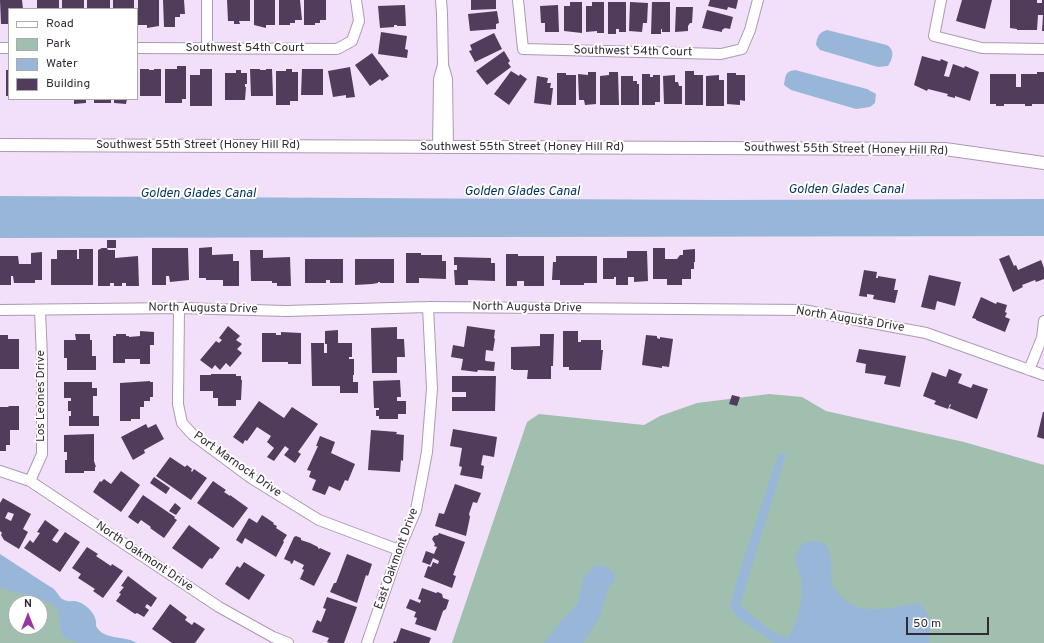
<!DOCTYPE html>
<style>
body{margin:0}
#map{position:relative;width:1044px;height:643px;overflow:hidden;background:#f2dffa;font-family:Overpass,sans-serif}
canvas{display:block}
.legend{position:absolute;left:8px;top:8px;width:130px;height:92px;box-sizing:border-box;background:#fff;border:1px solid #adaaae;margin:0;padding:5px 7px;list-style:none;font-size:12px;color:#322b35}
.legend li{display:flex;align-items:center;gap:8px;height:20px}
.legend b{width:20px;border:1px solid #adaaae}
.north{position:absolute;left:8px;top:595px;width:40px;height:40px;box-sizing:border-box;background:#fff;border:1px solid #adaaae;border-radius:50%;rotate:0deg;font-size:11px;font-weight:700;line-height:16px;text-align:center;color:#322b35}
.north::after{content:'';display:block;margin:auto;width:14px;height:18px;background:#98379e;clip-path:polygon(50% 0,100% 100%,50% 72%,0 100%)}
.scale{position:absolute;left:906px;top:617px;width:83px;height:18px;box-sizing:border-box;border:2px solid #322b35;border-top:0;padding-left:5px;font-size:12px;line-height:14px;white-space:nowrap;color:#322b35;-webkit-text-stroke:3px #fff;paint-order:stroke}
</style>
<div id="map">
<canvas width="1044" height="643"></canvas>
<ul class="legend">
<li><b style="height:5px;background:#fff"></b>Road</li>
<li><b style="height:11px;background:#a0bfae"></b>Park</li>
<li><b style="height:11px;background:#98b7d8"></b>Water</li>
<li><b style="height:11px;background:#523c5b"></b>Building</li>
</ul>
<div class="north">N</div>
<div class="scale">50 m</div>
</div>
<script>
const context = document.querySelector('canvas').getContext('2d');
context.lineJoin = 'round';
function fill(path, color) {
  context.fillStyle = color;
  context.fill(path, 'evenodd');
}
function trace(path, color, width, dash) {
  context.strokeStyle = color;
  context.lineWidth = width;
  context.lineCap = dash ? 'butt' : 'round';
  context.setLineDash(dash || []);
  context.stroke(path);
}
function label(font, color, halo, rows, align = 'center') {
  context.font = font + ' Overpass,sans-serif';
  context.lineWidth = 4;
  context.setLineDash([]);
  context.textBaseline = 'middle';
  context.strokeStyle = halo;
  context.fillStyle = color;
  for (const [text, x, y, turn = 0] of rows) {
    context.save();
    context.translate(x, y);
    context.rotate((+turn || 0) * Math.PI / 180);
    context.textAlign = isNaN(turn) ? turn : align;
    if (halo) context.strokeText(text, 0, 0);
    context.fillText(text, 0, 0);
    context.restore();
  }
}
fill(new Path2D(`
 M769,394L802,397L826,411L964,442L1044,465V643H452L527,422L539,414L644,425L660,416L697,403Z
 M0,565L90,630L122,643H0ZM16,603H40V627H16Z`), '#a0bfae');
fill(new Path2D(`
 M827,30L887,45C895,50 893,58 888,66L878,67L820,50L816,45C817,37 819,32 827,30Z
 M795,70L867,89L876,94L875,103L870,107L856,109L791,90L784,85C786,76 784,72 795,70Z
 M0,196L721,200L1044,199V236L0,238Z
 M779,453L786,455L740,605L771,631L788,638C798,621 804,599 801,579C800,572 796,565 795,558C799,549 801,541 813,541C839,541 827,570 833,585C836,591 843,600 849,603C869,615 896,606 918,603C932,614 931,626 929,643H774L736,616L730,606L743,560Z
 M0,554L49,586C56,589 57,594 62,599C67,602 70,601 75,601C86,603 98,615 96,626C104,641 124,635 137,643H80L65,638L62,634L58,612L55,607L51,604L33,596L13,592L0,587Z
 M595,565L609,568L615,575V582L609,586L599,618L583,643H544L556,627L578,603L583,579Z`), '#98b7d8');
fill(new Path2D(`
 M0,0H22L23,9H9V24H1Z
 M37,0H59V9H37Z
 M62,0H84V9H62Z
 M87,0H110V9H87Z
 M113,0H134V9H113Z
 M138,0H159V26L147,28V25H138Z
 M163,0H184L185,14H180V17H175V27H164Z
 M227,0H250V21H239L240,24H234V21H228Z
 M254,0H275V25H266V28L254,25Z
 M279,0H300L302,20H295V23H290V25H279Z
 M304,0H326V20H320V23H315V25H304Z
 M471,0H496V9L471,10Z
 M710,0H738L736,9L728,7L727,10L708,6Z
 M962,0H992L985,29L956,21Z
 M1010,0H1037V3H1042V0H1044V31H1042L1043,15H1038L1037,30H1017V29L1010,28Z
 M570,2H582V33L564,31V6H570Z
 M592,2H604V33H597V31L586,32V6H592Z
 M608,2H626V32H619V29H616V34H608Z
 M630,2L648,3L647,23H643L642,32L629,31Z
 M652,2H670V32H662V29H661V34H651Z
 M405,5L406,26H397V25H394V27L380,28L378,6Z
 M558,5L559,32H545V23H541L540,6Z
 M676,7H693L692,23H690L688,26V31L675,32Z
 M707,10L733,17L730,29L725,28L722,30V32L702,28Z
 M497,11L499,23L496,24V29L470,31L468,14Z
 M381,32L407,36L405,49L408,50L407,58L378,54Z
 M494,33L502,49L475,62L469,51L472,50L470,45Z
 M504,51L510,61L508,63L511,67L487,85L476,71Z
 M372,53L389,76L382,81L380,79L370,86L355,65Z
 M922,56L940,61L941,59L948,62L944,76L949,77L953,64L964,68L965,66L979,72L970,101L955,96V98L947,96L948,94L928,89L927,91L914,85Z
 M177,66H186V99H182V103H165V69H177Z
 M350,67L355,97L346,98V95L333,97L328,71Z
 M140,69H149V70H154V69H161V96H140Z
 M200,69H212V106H190V75H200Z
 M250,69H260V70H266V69H272L273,96H251Z
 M286,69H292V72H298V101H290V105H276V71H286Z
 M302,69H323V95H301Z
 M6,70H9V96H6Z
 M236,70H241V73H247V84H245V87H246L245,100H225V73H236Z
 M511,71L519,76L520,74L527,79L509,105L494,94Z
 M685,71H694V75H703V105H685Z
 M588,72H596V104L585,105L584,100H579L578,74L588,75Z
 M609,72H618L619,105H600V76L609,75Z
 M1037,72H1044V104H1032V106H1025V104H1004V106H996V104H990V74H1016V87H1021V74H1037Z
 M557,73H566V75H576V105H557Z
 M727,73H736V75H745V101L740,100V105L727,104Z
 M642,74H650V77H653V75H660V102H655V105H642Z
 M675,75V82H678L679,86H682V104H664L663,76Z
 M719,75V80H724V106H706V76Z
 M537,76L548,78L547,83H551L550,88H553L551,105L534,103Z
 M621,76H633V81H637V84H639V105H621Z
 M74,99H86V103L74,104Z
 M94,99H111V103H94Z
 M114,99H127L126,104L114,103Z
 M107,240H116V248H107Z
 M212,247V255L233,254V261H239V286H223V280H206V278H199V248Z
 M102,248H107L108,250H115V258L138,256L139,286H126V283H122V286H114V283H110V286H98V250Z
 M152,248H188L189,280L170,282L169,276H166V285H152Z
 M653,248H665V259H677L680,255H683V250L695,249V262H694V269H691V279H682V285H667V279H653Z
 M79,249H93V285H51V259H57V250H77V259H79Z
 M250,250H263V258L290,257L291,286H277V283H272V281H251Z
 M627,251H647L648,281L634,282V277H628V285H616V277H614V279H603V258H627Z
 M42,252V280H35V283H14L13,276H11V285H0V256H18L19,264H31V253Z
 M406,253H421V255H442V261H446V279L419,278V283H406Z
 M506,254H518V256H544V286H524V281H517V286H506Z
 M1009,255L1014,266L1016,265L1018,270L1041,260L1044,268V279L1036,282L1035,280L1022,285L1023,287L1013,292L999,259Z
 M556,256H597V283H584V285H560V280H552L553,262H556Z
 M454,257L491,258V263H495V281L468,280V285H455L454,270H457V265H454Z
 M305,259H343V283H330V280H326V283H305Z
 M355,259H394V283H380V282H378V283L372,284L355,285Z
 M864,270L877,272L876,278H878V276L896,279L894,290H898L895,303L873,299L874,295L867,294V297L859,296Z
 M929,275L961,282L955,306L937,301L935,310L921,307Z
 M981,297L996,304L997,302L1007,305L1005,312L1007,313L1005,317L1010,319L1005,332L976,320V319L972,318Z
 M228,326L240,336L236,340L242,344L237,349L242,353L230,367L226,363L220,370L215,365L212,369L200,360L216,341L219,343L222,340L219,338Z
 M467,326L495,330L494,338L495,339L493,351L486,350L485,360L486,361L495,362L494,371L478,370L477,372L461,370L463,359L451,357L453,345L464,347Z
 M397,327V339H404L405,357H397V373H372L371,328Z
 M338,330V343H352V357H349V359H354V375H353V382H358V393H340V386H312L311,343H324V353H327V344H325V331Z
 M140,331L154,332V345H150V364H140V359H125V363H113V336H116V334H126V336H129V337L140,336Z
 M563,331H578V342H581V340H601V350H603L601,370H569V367H563Z
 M281,332L301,333V364H288V362H262V333H276V335H281Z
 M75,334H90V340H92V356H96V370H67V358H64V340H76Z
 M540,334H554L553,366H551V379H527L528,370H513V369H511V347L540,346Z
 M0,335H8V339H19V369H0Z
 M646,335L657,336V338L660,339V337L673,339L669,367L662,366V368L642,365Z
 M859,349L906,356L900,387L884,384L886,376L865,373L866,364L856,362Z
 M949,369L962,374L958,383L971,388L973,384L988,389L977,419L949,408L951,405L950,404L948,409L934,404L936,401L923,396L932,372L946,377Z
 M211,374H236V376H241V380H242L241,400H236V406H218V398H213V391H200V375H211Z
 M452,376H496L495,411H452V397H466V392H452Z
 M400,380L401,397H397V401H406V414H398V419H379V416H376V410H379V408H374L373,381Z
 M150,381V382H153V397H150V401H144V407H140V419H131V421H120V383Z
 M64,382H92V388H97V396H93V416H99V426H69V416H71V411H68V401H71V398H64Z
 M732,395L740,397L737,406L729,404Z
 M259,401L284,418L292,407L318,424L298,452L301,454L295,463L284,455L289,449L285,446L274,461L267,457L274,448L267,442L271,436L257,427L247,441L245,440L243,444L233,437Z
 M8,406H19V430H10V445H6V451H0V407H9Z
 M1043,412H1044V439L1037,437Z
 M146,424L148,428L156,424L164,439L144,450L145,453L133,460L121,437Z
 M453,429L497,437L494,457L483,455L481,465L484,466L482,479L460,475L462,467L459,466L462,448L450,446Z
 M371,430L397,432L396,434L404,435L403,461L401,460L400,472L368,470Z
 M94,434V461L96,467H95V471H84V473H65V460H67V452H64V435Z
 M320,436L335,442L331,453L355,464L348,481L345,480L340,491L329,486L325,495L312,490L316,480L309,477L311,471L307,470L318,446H316Z
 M170,457L185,467L187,465L192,469L191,471L192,472L194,469L207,478L191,500L156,476Z
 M121,471L140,485L121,512L93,492L100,481L101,482L104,479L111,484Z
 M154,477L170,488L166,494L150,483Z
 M213,481L226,490L224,492L230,496V495L248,508L233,528L197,503Z
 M455,484L481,493L477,503L473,502L469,514L470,517L466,536L435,526L439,513L444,514Z
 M143,495L175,517L174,518L177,520L164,538L150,528L151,527L141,520L138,524L128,517Z
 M3,498L31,514L23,529L28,532L19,549L4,540L1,535L2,533L0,531V503ZM8,512L14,514L11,521L5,518Z
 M175,503L181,508L176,515L169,511Z
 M262,515L274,523L273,524L277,526L276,528L287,535L283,541L284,542L276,557L245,538L242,544L236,540L249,518L257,523Z
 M45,520L59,530L52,540L57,543L65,532L80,542L60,572L24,548L30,540L33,543L40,533L37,532Z
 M189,525L220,548L212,559L210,558L202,569L172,548Z
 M439,533L465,542L453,575L456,576L452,588L424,577L428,566L431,567L433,562L438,564L439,561L433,558L430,565L422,562L426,551L434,554L437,547L434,546L435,544L432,539L434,536L438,535Z
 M296,536L301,538V540L310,543L318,547V548L319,549L320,548L331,553L314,586L300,579L304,570L302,569L304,565L294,560L292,564L290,563L291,562L284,559L294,537Z
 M87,547L98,554L96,556L111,566L112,564L123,571L103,598L93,591L95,589L78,578L81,574L72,568Z
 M347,554L372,564L368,576L366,575L357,603L330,592L334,583H336Z
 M244,562L265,575L249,600L225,584L237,566L240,568Z
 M128,576L157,598L151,607L147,604L145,607L149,610L144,617L137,613L135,614L116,601L121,594L119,593L124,587L121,586Z
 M422,588L436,593L438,592L442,594L443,598L449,600L446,609L443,611L436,631L415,624L417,618L414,617L416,612L406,608L410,599L420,603L421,600L418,599Z
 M327,597L357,607L344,643H330L327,642L329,638L312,632L317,620L321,622L326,609L323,608Z
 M170,604L187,617L185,620L192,625L194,622L205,629L195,643H172L152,629Z
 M401,628L431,638L429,643H393L394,641L396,642Z`), '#523c5b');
const minor = new Path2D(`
 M207,0V48
 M518,0L523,49L721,54L742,49L750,30L758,0
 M941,0L934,36L982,48L1044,49
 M0,48H9
 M137,48L337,49L352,41L359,21L356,0
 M443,65L447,79L448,148
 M438,148L439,79L443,65L442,13L441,0
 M179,308L178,404L182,423L193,435L251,478L319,520L399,550
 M0,310L179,308L286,311L428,307L803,310L926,333L1044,375
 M1029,370L1042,338L1044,321
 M0,471L30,481L219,607L273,637L288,643
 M30,481L42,454V359L40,310
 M367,643L399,550L416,510L427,452L432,388L428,307`);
const tertiary = new Path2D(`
 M0,145L945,149L1044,163`);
trace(minor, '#ab9ab3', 12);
trace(tertiary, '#ab9ab3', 14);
trace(minor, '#fff', 10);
trace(tertiary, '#fff', 12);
label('12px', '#322b35', '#fff', [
 ["Southwest 54th Court",245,49],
 ["Southwest 54th Court",633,52,1],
 ["Southwest 55th Street (Honey Hill Rd)",198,146],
 ["Southwest 55th Street (Honey Hill Rd)",522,148],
 ["Southwest 55th Street (Honey Hill Rd)",846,150,1],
 ["North Augusta Drive",527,308,1],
 ["North Augusta Drive",203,309,1],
 ["North Augusta Drive",850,320,9],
 ["Los Leones Drive",42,396,-90],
 ["Port Marnock Drive",237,465,35],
 ["North Oakmont Drive",144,557,34],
 ["East Oakmont Drive",397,559,-70]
]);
label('italic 13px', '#00315b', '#fff', [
 ["Golden Glades Canal",846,190],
 ["Golden Glades Canal",522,192],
 ["Golden Glades Canal",198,194]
]);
</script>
